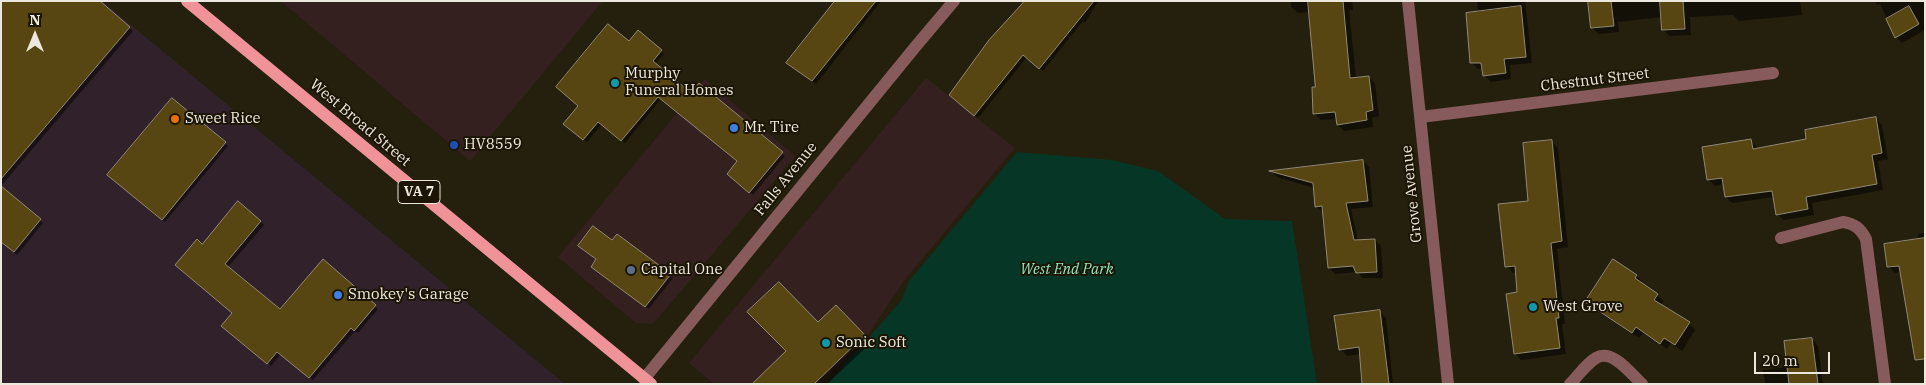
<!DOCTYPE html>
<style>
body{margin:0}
#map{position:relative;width:1926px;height:385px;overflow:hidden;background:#251f0e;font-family:"IBM Plex Serif",serif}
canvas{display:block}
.frame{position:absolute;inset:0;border:2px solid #ece8de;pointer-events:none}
.north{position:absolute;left:10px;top:10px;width:50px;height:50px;-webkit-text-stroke:4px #1c1505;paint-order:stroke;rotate:0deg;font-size:14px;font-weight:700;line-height:20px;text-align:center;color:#ece8de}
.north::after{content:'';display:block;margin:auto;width:18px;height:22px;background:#ece8de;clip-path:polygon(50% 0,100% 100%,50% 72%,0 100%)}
.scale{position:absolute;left:1754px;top:352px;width:76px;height:22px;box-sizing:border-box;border:2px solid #ece8de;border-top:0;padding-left:6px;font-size:15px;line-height:18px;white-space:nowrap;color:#ece8de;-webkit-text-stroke:4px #1c1505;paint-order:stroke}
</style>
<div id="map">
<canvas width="1926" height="385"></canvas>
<div class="frame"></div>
<div class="north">N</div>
<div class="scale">20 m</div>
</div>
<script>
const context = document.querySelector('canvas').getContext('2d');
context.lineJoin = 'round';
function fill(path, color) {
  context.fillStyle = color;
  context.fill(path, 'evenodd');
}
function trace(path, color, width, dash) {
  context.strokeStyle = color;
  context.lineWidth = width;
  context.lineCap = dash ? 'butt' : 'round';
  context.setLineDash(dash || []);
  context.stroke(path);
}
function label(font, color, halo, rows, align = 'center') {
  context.font = font + ' "IBM Plex Serif",serif';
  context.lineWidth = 4;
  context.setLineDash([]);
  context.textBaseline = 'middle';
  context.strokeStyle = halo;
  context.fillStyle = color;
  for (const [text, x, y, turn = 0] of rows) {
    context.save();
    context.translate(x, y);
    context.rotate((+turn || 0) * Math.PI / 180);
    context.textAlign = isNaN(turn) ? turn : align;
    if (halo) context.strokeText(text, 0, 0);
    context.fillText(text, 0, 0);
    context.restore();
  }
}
fill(new Path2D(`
 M281,1H603L470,161Z
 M926,78L1015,148L903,282L866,338L819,384H714L689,363Z
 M705,79L794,155V158L653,324L636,323L558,257Z`), '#34211f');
fill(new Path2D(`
 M1,1H102L565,384H1Z`), '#31212b');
fill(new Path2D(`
 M1017,152L1112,160L1158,171L1225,219L1292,221L1317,384H828L901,301L909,281Z`), '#063726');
fill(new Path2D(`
 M1,1H98L133,31L1,186Z
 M836,1H881L816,84L791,66Z
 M1026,1H1098L1085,23L1083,21L1043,71L1027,57L978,118L954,98Z
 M1291,1H1352L1353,10H1349L1356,78L1369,77L1375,84L1379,116L1372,118L1373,127L1344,131L1338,125L1337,119L1321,120L1314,113L1316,88L1310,12L1298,13L1291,7Z
 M1477,1H1525L1532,63L1510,65L1511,79L1491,82L1484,75L1483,69H1478L1471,62L1478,13Z
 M1589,1H1800L1802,15L1739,21L1733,15L1690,17L1691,35L1670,36L1663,30L1662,17L1618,22L1619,32L1599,34L1592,28Z
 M1874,1H1925V30L1902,43L1896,37L1880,4L1878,5Z
 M629,43L661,51L664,54L655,64L691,94L785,156L753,195L731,177L738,162L661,99L625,143L602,124L587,142L568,127Z
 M172,99L228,146L165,222L112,178Z
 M1875,118L1882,125L1888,159L1878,161L1883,190L1812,203L1814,215L1784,220L1777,214L1774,197L1732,203L1726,197L1724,184L1715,186L1708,179L1751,141L1758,149L1808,140Z
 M1552,142L1558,148L1568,247L1557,249L1565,324H1562L1566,354L1521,360L1515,353L1518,293L1517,272L1513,273L1507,266Z
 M1363,161L1369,167L1373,207L1351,209L1358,241L1375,240L1381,246L1383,278H1363L1357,272L1336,274L1329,268L1324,213L1316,206L1314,188L1277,177L1272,172Z
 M1,188L43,223L17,255L1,241Z
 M260,221L264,225L228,267L280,311L323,261L378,309L358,333L355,331L313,380L281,354L271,366L226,329L234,313L202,246Z
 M1925,233V346L1901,272L1895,273L1889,267L1919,240L1918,234Z
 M612,242L673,278L649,309L595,270L597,260L579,246Z
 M1613,261L1637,276L1643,283L1642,284L1657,295L1664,301L1661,305L1689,323L1695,330L1682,351L1671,343L1667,349L1643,333L1639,338L1592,308L1586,302Z
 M836,306L871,343L827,384H768L818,324Z
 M1379,311L1386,318L1393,384H1363L1361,354L1347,356L1340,349Z
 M1812,339L1818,346L1823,384H1765L1763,370L1788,367Z`), '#0007');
const building = new Path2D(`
 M1,1H100L130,27L1,179Z
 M835,1H876L812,81L786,63Z
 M1025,1H1094L1039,69L1023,55L974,116L949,95L989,40Z
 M1308,1H1343L1350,78L1369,76L1373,110L1366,112L1367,120L1337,125L1335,112L1313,114L1312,87H1315Z
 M1588,1H1611L1614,26L1591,28Z
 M1660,1H1683L1685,29L1662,30Z
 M1521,6L1526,57L1504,59L1506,73L1483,76L1481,63H1470L1466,13Z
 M1909,6L1919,24L1895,38L1886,19Z
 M608,24L629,41L638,30L662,50L653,61L691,93L699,83L783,152L749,193L727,174L737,161L658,97L621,141L598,122L583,140L563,124L578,106L556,87Z
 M172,98L226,142L162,220L107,175Z
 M1876,117L1882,153L1872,155L1877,184L1806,197L1808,209L1776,215L1772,191L1725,197L1722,178L1707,180L1702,147L1751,139L1753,149L1806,139L1805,130Z
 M1552,140L1562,241L1551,243L1559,318H1556L1560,348L1514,354L1506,294L1517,292L1515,266L1505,267L1498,204L1528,201L1523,143Z
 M1363,160L1368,201L1346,203L1354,240L1375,239L1377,272L1356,273L1353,266L1328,268L1322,206L1315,207L1313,183L1269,171Z
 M1,186L41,219L14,252L1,242Z
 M238,201L261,221L225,264L280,309L323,259L376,305L354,331L351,328L309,378L277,352L267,364L221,326L232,313L175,265L197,239L202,244Z
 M593,226L612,240L617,234L671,274L645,307L591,267L596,259L578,246Z
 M1925,238V359L1915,360L1899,266L1887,267L1884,244Z
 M1613,259L1637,275L1635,278L1658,294L1654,300L1690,322L1675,345L1664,338L1660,344L1636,327L1632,333L1585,302Z
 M779,282L818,322L836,305L865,335L814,384H752L786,351L747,312Z
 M1380,310L1389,384H1362L1359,347L1339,350L1334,316Z
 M1812,338L1818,384H1789L1784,341Z`);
fill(building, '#584612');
trace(building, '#908975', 1);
trace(new Path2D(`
 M1408,1L1448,384
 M1421,117L1773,73
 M1781,238L1843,222C1855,224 1860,228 1866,239L1885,384
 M644,379L916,46L954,1
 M1570,384C1578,376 1586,364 1596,358C1612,348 1631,374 1642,384`), '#875a5c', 12);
trace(new Path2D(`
 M187,1L651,384`), '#f09399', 12);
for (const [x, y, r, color] of [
 [615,83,5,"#0f9aa8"],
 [175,119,5,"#e8710a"],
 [734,128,5,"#3f7fe0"],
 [454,145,5,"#1a4fb4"],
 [631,270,5,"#5c6f8a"],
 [338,295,5,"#3f7fe0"],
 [1533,307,5,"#0f9aa8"],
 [826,343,5,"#0f9aa8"]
]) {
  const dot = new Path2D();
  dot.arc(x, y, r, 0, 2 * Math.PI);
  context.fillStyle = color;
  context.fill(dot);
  trace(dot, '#1c1505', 2);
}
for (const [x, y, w] of [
 [419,192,42]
]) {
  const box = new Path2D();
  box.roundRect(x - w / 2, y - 11.5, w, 23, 4);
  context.fillStyle = '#1c1505';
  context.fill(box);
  trace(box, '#ece8de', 1);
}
label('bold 14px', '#ece8de', null, [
 ["VA 7",419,192]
]);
label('15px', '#ece8de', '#1c1505', [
 ["Murphy",625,74],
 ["Funeral Homes",625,91],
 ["Sweet Rice",185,119],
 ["Mr. Tire",744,128],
 ["HV8559",464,145],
 ["Capital One",641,270],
 ["Smokey's Garage",348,295],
 ["West Grove",1543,307],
 ["Sonic Soft",836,343]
], 'left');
label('15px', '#ece8de', '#1c1505', [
 ["Chestnut Street",1595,80,-7],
 ["West Broad Street",360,123,40],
 ["Falls Avenue",786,179,-51],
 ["Grove Avenue",1412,194,-96]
]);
label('italic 15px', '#8de5be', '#1c1505', [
 ["West End Park",1067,270]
]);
</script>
